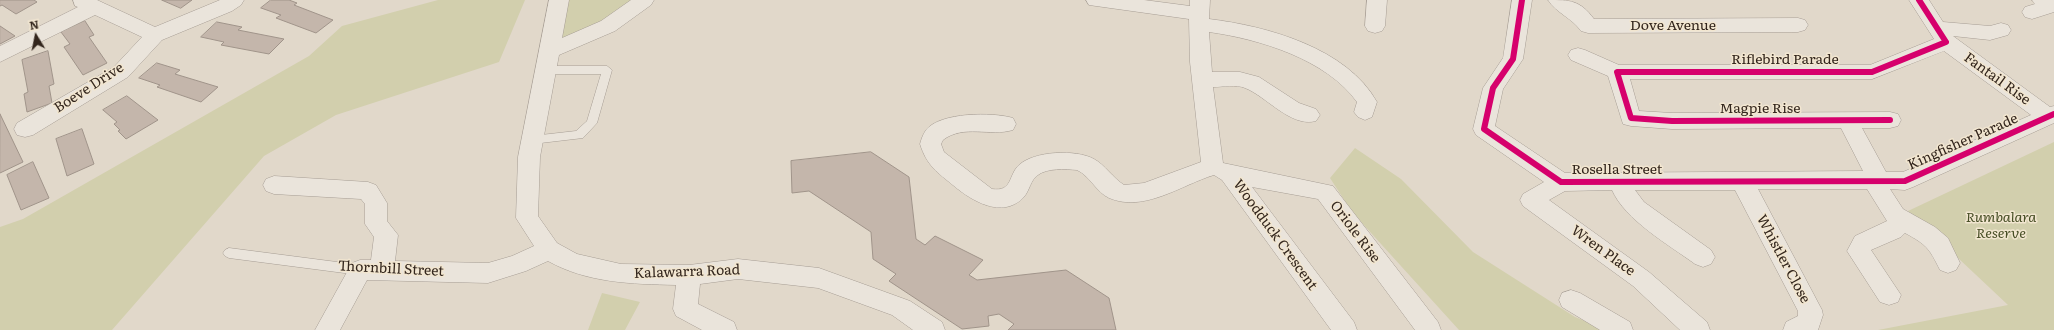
<!DOCTYPE html>
<style>
body{margin:0}
#map{position:relative;width:2054px;height:330px;overflow:hidden;background:#e1d8ca;font-family:Literata,serif}
canvas{display:block}
.north{position:absolute;left:16px;top:16px;width:40px;height:40px;-webkit-text-stroke:3px #f2e6d0;paint-order:stroke;rotate:350deg;font-size:11px;font-weight:700;line-height:16px;text-align:center;color:#33261d}
.north::after{content:'';display:block;margin:auto;width:14px;height:18px;background:#33261d;clip-path:polygon(50% 0,100% 100%,50% 72%,0 100%)}
</style>
<div id="map">
<canvas width="2054" height="330"></canvas>
<div class="north">N</div>
</div>
<script>
const context = document.querySelector('canvas').getContext('2d');
context.lineJoin = 'round';
function fill(path, color) {
  context.fillStyle = color;
  context.fill(path, 'evenodd');
}
function trace(path, color, width, dash) {
  context.strokeStyle = color;
  context.lineWidth = width;
  context.lineCap = dash ? 'butt' : 'round';
  context.setLineDash(dash || []);
  context.stroke(path);
}
function label(font, color, halo, rows, align = 'center') {
  context.font = font + ' Literata,serif';
  context.lineWidth = 3;
  context.setLineDash([]);
  context.textBaseline = 'middle';
  context.strokeStyle = halo;
  context.fillStyle = color;
  for (const [text, x, y, turn = 0] of rows) {
    context.save();
    context.translate(x, y);
    context.rotate((+turn || 0) * Math.PI / 180);
    context.textAlign = isNaN(turn) ? turn : align;
    if (halo) context.strokeText(text, 0, 0);
    context.fillText(text, 0, 0);
    context.restore();
  }
}
fill(new Path2D(`
 M438,0H525L499,62L336,115L264,156L112,330H0V227L23,219L309,56L342,26Z
 M559,0H644L549,51Z
 M2054,142V330H1878L2008,305L1908,211Z
 M1355,148L1401,179L1473,252L1575,317L1608,330H1459L1352,212L1330,178Z
 M602,293L640,302L625,330H588Z`), '#d2cfad');
const building = new Path2D(`
 M0,0H34L37,2L16,14L2,5L0,6Z
 M162,0H192L181,8Z
 M271,0H289L297,3L294,5L333,20L316,33L276,18L281,15L261,8Z
 M85,21L94,35L89,37L107,63L83,75L64,47L70,44L61,32Z
 M217,22L242,27L238,30L284,39L269,54L221,45L224,42L201,37Z
 M0,26L15,36L0,44Z
 M48,51L54,84L49,86L52,103L27,112L24,94L28,92L22,60Z
 M157,63L180,70L175,74L218,87L201,102L157,87L160,85L139,78Z
 M127,96L158,120L126,139L118,131L120,130L114,124L117,122L103,110Z
 M0,114L23,162L0,173Z
 M82,129L94,164L67,176L56,139Z
 M871,152L909,177L916,239L925,245L935,236L983,260L969,275L977,280L1066,270L1109,298L1116,330H1008L1014,324L999,314L988,316L989,326L962,329L889,281L896,274L873,259L871,232L809,191L792,193L791,161Z
 M33,162L49,198L21,210L7,175Z`);
fill(building, '#c4b6ab');
trace(building, '#a0948a', 1);
const service = new Path2D(`
 M546,66H607L612,70L597,123L583,138L532,144L527,140L532,136L576,131L587,121L601,74H546L541,70Z
 M229,248L360,265L364,267L366,270L364,273L360,275L229,258L225,256L223,253L225,250Z`);
const minor = new Path2D(`
 M73,0H97L155,27L220,0H244L241,5L232,11L162,40L128,77L33,135L25,137L17,135L14,129L17,123L114,67L142,37L95,15L0,62V46L78,7L75,6Z
 M549,0H569L562,38L601,21L631,0H654L651,5L615,31L559,55L540,157L538,216L557,243L577,254L621,264L689,265L738,259L819,268L910,301L942,322L945,330H913L892,315L818,288L738,279L700,284L698,304L734,322L737,330H702L676,316L673,309L676,285C632,284 587,283 548,261L526,271L488,283L367,280L340,330H315L352,263L360,260H371L374,237L365,224V204L361,199L274,194L266,191L263,185L266,179L274,176L368,182L376,185L387,203V221L398,235L395,261L488,263L512,256L534,246L516,218L518,157Z
 M1086,0H1144L1190,6V0H1210L1209,19C1267,26 1347,48 1377,102L1372,117L1365,120L1358,117L1354,112L1357,102C1326,59 1259,39 1209,32L1212,72H1240L1259,77L1299,103L1316,109L1320,115L1316,121C1291,128 1266,96 1245,88C1236,84 1223,87 1213,87L1223,163L1333,186L1438,322L1441,330H1415L1318,199L1252,187L1354,322L1357,330H1331L1222,180L1214,175C1181,185 1144,213 1109,198C1096,192 1090,176 1077,170C1065,169 1047,168 1038,175C1030,180 1030,191 1023,198C1002,219 972,201 954,186C937,172 927,166 920,144C921,140 923,134 926,130C940,112 993,112 1013,118L1016,124L1013,130C990,137 964,124 943,140L941,144L944,152L992,189C1013,192 1008,175 1019,165C1034,151 1076,149 1094,159C1105,165 1113,178 1124,185L1144,183L1201,162L1190,62L1189,19L1096,6L1089,5Z
 M1367,0H1387L1385,26L1382,31L1375,33L1368,31L1365,26Z
 M1512,0H1532L1523,59L1503,89L1495,126L1565,173L1863,171L1841,128L1672,129L1631,126L1623,124L1608,76L1571,60L1568,55L1571,50L1578,48L1585,50L1619,65H1870L1934,39L1909,0H1929L1943,22L1990,26L2001,23L2008,25L2011,30L2008,35L1990,40L1953,36L2050,107L2054,106V123L1913,187L1905,190L1890,189L1903,209L1935,227L1948,238L1960,263L1956,270L1948,273L1940,270C1929,248 1927,245 1905,233L1901,237L1871,250L1901,295L1898,302L1889,305L1880,302L1847,251L1855,236L1887,221L1867,189H1758L1822,310L1823,315L1818,330H1783L1786,322L1798,316V311L1735,190H1635L1644,202L1711,250L1715,257L1711,264L1703,267L1695,264C1669,245 1625,220 1612,190L1565,191L1549,200L1649,272L1707,322L1710,330H1680L1633,286L1523,206L1520,200L1523,194L1544,182L1476,135L1473,129L1483,88L1503,58ZM1944,51L2031,115L1903,172H1886L1862,128H1890L1898,126L1901,120L1898,114L1890,112L1672,113L1639,111L1630,79H1872Z
 M1548,0C1570,0 1580,0 1594,19L1798,18L1805,20L1808,25L1805,30L1798,32L1588,33L1581,31C1572,18 1556,13 1548,0Z
 M2032,0H2054V12L2032,19L2025,17L2022,12L2025,7L2035,4Z
 M1571,290L1580,293L1630,322L1633,330H1600L1562,307L1559,300L1562,293Z`);
trace(service, '#a69d94', 1);
trace(minor, '#a69d94', 1);
fill(service, '#eae4db');
fill(minor, '#eae4db');
trace(new Path2D(`
 M1522,0L1513,59L1493,88L1484,129L1561,182L1905,181L2054,114
 M1890,120L1672,121L1631,118L1617,72H1872L1946,42L1919,0`), '#d6006c', 6);
label('14px', '#33261d', '#f2e6d0', [
 ["Dove Avenue",1673,26],
 ["Riflebird Parade",1785,60],
 ["Fantail Rise",1997,79,36],
 ["Boeve Drive",89,88,-33],
 ["Magpie Rise",1760,109],
 ["Kingfisher Parade",1963,142,-24],
 ["Rosella Street",1617,170],
 ["Oriole Rise",1355,232,53],
 ["Woodduck Crescent",1275,235,54],
 ["Wren Place",1603,251,36],
 ["Whistler Close",1783,259,62],
 ["Thornbill Street",391,269,3],
 ["Kalawarra Road",687,272,-2]
]);
label('italic 14px', '#474e25', '#f2e6d0', [
 ["Rumbalara",2001,218],
 ["Reserve",2001,234]
]);
</script>
